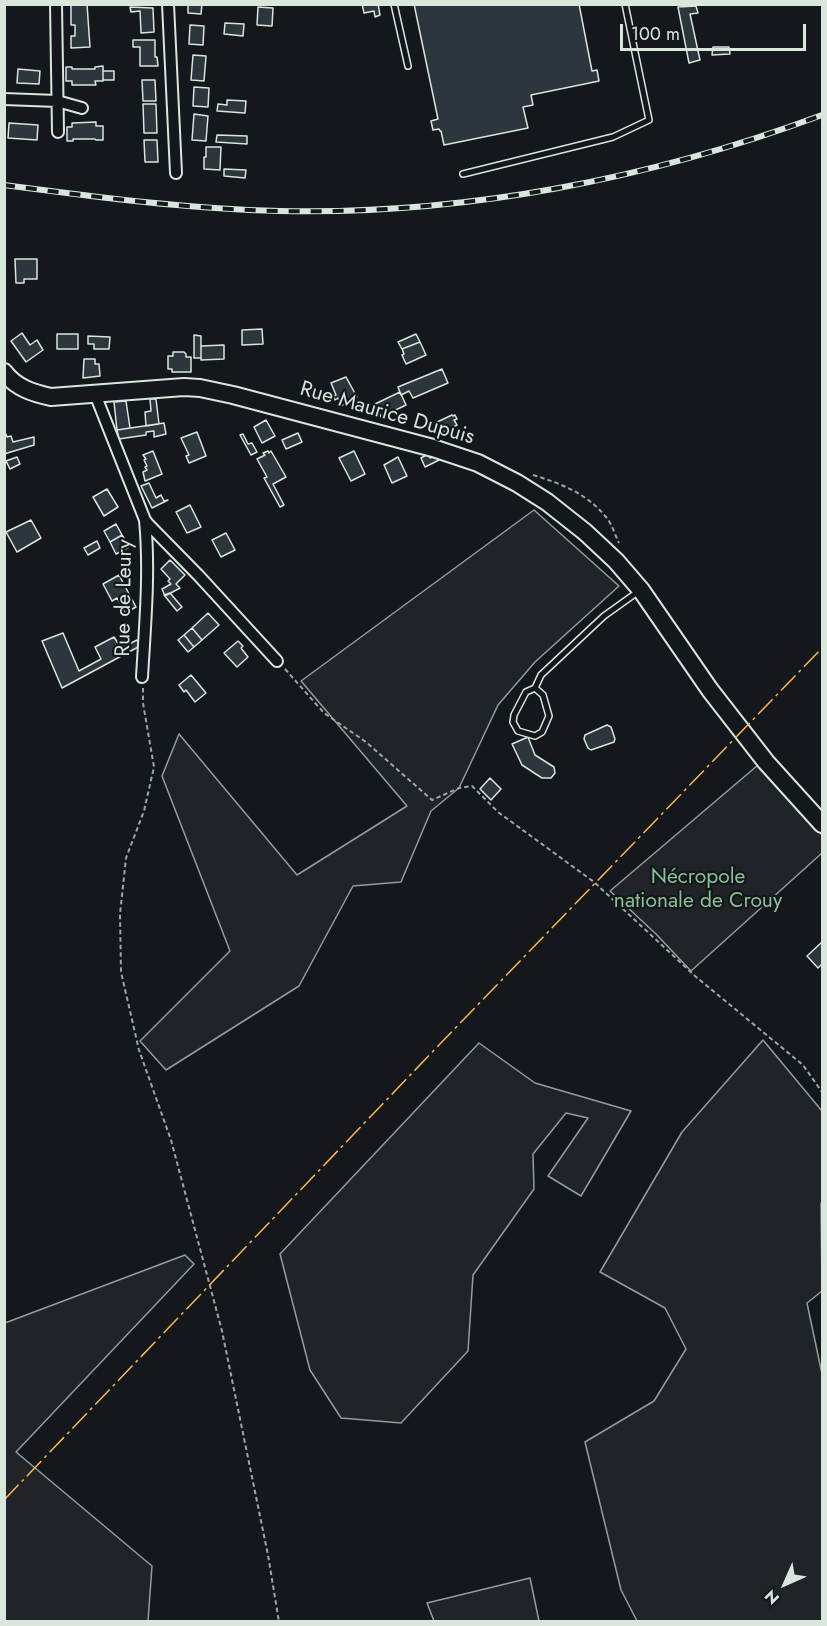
<!DOCTYPE html>
<meta charset="utf-8">
<style>
body{margin:0}
#map{position:relative;width:827px;height:1626px;overflow:hidden;background:#14181c;font-family:Jost,sans-serif}
canvas{display:block}
.frame{position:absolute;inset:0;border:6px solid #d8e6dc;pointer-events:none}
.north{position:absolute;left:755px;top:1554px;width:60px;height:60px;-webkit-text-stroke:4px #14181c;paint-order:stroke;rotate:225deg;font-size:16px;font-weight:700;line-height:24px;text-align:center;color:#d8e6dc}
.north::after{content:'';display:block;margin:auto;width:21px;height:27px;background:#d8e6dc;clip-path:polygon(50% 0,100% 100%,50% 72%,0 100%)}
.scale{position:absolute;left:620px;top:24px;width:186px;height:27px;box-sizing:border-box;border:3px solid #d8e6dc;border-top:0;padding-left:8px;font-size:18px;line-height:21px;white-space:nowrap;color:#d8e6dc;-webkit-text-stroke:4px #14181c;paint-order:stroke}
</style>
<div id="map">
<canvas width="827" height="1626"></canvas>
<div class="frame"></div>
<div class="north">N</div>
<div class="scale">100 m</div>
</div>
<script>
const context = document.querySelector('canvas').getContext('2d');
context.lineJoin = 'round';
function fill(path, color) {
  context.fillStyle = color;
  context.fill(path, 'evenodd');
}
function trace(path, color, width, dash) {
  context.strokeStyle = color;
  context.lineWidth = width;
  context.lineCap = dash ? 'butt' : 'round';
  context.setLineDash(dash || []);
  context.stroke(path);
}
function label(font, color, halo, rows, align = 'center') {
  context.font = font + ' Jost,sans-serif';
  context.lineWidth = 4.5;
  context.setLineDash([]);
  context.textBaseline = 'middle';
  context.strokeStyle = halo;
  context.fillStyle = color;
  for (const [text, x, y, turn = 0] of rows) {
    context.save();
    context.translate(x, y);
    context.rotate((+turn || 0) * Math.PI / 180);
    context.textAlign = isNaN(turn) ? turn : align;
    if (halo) context.strokeText(text, 0, 0);
    context.fillText(text, 0, 0);
    context.restore();
  }
}
const green = new Path2D(`
 M534,510L619,586L535,662L498,705L459,788L431,811L401,882L353,886L299,986L166,1070L140,1041L230,951L162,776L179,734L297,875L407,806L301,681Z
 M758,765L794,802L822,835V853L691,971L656,934L610,891Z
 M763,1040L822,1111V1201L821,1204L822,1291L807,1303L822,1374V1621H637L621,1590L585,1442L654,1401L686,1349L665,1308L600,1272L682,1132Z
 M479,1043L535,1083L631,1111L581,1196L548,1176L588,1118L566,1113L533,1154L534,1189L473,1275L468,1351L401,1423L341,1418L310,1370L280,1254Z
 M185,1255L194,1264L16,1452L152,1566L148,1621H5V1323Z
 M530,1578L539,1621H434L427,1603Z`);
fill(green, '#202428');
trace(green, '#939e99', 1.5);
const building = new Path2D(`
 M71,4H87L90,47L71,48V36H75V25H71Z
 M202,4L201,14L188,13V5L187,4Z
 M362,4H378L380,15L375,17L374,11L364,13Z
 M414,4H579L592,71L597,70L599,81L531,95L533,105L523,107L528,128L444,145L441,131H440L439,129L433,130L431,121L438,119Z
 M696,6L698,13L690,14L700,60L689,63L678,7Z
 M130,7L153,8L154,32L141,33L140,11L131,12Z
 M258,7L273,8L272,26L257,25Z
 M225,23L244,24L243,36L224,34Z
 M190,25L204,26L203,45L189,44Z
 M133,40H155V57H157L158,66H140V47H133Z
 M713,47H729L730,54L712,55Z
 M193,55L206,56L204,81L191,80Z
 M103,66V81H95L96,85H72V81H66V67H72V69H95V67Z
 M18,69L40,71L39,84L17,83Z
 M103,71H114V80H103Z
 M142,80H155L156,101H143Z
 M194,87L209,88L208,107L193,106Z
 M227,100L246,101L245,113L217,111L218,104L227,105Z
 M143,104H156L157,133H144Z
 M194,114L208,116L206,141L192,140Z
 M96,122V126H103V140H96L95,139H73V141H67V127H72V123Z
 M9,123L38,125L37,140L8,138Z
 M217,135L247,136V144L216,142Z
 M144,140H157L158,162H145Z
 M206,147H221L220,170L204,169V157H206Z
 M224,169L246,170L245,178L224,176Z
 M15,259H37V279H24V283H16Z
 M262,329L263,344L242,345V330Z
 M22,333L30,345L37,340L43,350L26,362L11,341Z
 M57,334H78V349H57Z
 M416,334L420,342L402,349L398,342Z
 M194,335L201,336V358H194Z
 M88,336L110,337L109,349H94V344H88Z
 M420,342L426,355L406,364L402,355L404,354L402,349Z
 M224,345V359L201,360V346Z
 M173,352H184L186,354V357H191V372H172V369H168V356H173Z
 M84,359H95V364H99L100,376L83,378Z
 M442,369L448,383L413,398L409,391L401,395L398,387Z
 M346,377L357,397L341,406L338,398L335,400L333,396L336,395L331,383Z
 M400,392L406,405L381,417L375,404Z
 M150,399H156L159,424L146,426L145,412L151,411Z
 M126,401L130,428L117,430L114,402Z
 M452,415L453,416L455,415L457,419L454,420L457,425L441,434L435,423Z
 M266,420L275,436L262,443L254,427Z
 M164,423L166,434L154,437V431L146,432V435L119,439L117,430Z
 M197,432L206,456L189,463L186,456L189,455L181,438Z
 M298,433L302,442L286,449L282,440Z
 M4,434H6L7,437L11,436L13,442L34,437V445L4,454Z
 M243,434L248,444L252,443L257,452L251,455L240,435Z
 M153,451L162,474L145,481L143,472L147,470L145,467L147,466L144,460L146,459L143,455Z
 M268,451L269,453L271,451L286,477L273,484L284,505L280,507L264,478L267,477L257,459L265,455L263,453Z
 M354,451L365,474L351,481L339,458Z
 M428,454L430,458L438,455L445,457L425,467L421,458Z
 M17,457L20,464L10,469L6,461Z
 M398,457L407,476L392,483L384,465Z
 M149,483L156,498L161,495L164,501L168,500L152,508L141,486Z
 M107,489L118,507L104,516L93,497Z
 M190,505L201,527L187,533L176,512Z
 M31,520L41,538L17,552L6,532Z
 M116,524L122,535L110,542L104,531Z
 M226,533L235,550L221,557L212,540Z
 M122,535L129,547L116,554L110,542Z
 M97,541L100,548L88,555L84,548Z
 M170,560L185,575L176,584L180,588L165,596L162,589L171,584L168,581L170,579L161,569Z
 M119,575L136,607L125,613L117,598L112,601L103,584Z
 M170,593L182,607L177,611L164,595Z
 M208,613L219,625L202,640L192,628Z
 M192,628L202,640L194,647L184,635Z
 M63,633L79,671L101,659L95,647L114,637L121,648L137,640L140,646L62,688L42,641Z
 M184,635L194,647L188,652L178,640Z
 M238,641L243,646L241,648L248,657L237,667L224,653Z
 M191,675L206,693L195,702L186,690L184,692L179,685Z
 M607,725L611,727L615,739L614,742L591,750L588,748L584,739L585,735Z
 M528,737L535,755L554,767L555,773L551,778H542L522,765L512,744Z
 M490,778L501,789L491,800L480,789Z
 M822,942V964L818,968L807,956Z`);
fill(building, '#2c363c');
trace(building, '#d8e6dc', 1.5);
const lane = new Path2D(`
 M394,4L408,66
 M463,174L613,137L649,120L625,4
 M535,688L541,675L604,616L639,591
 M535,688L543,695L549,716L542,732L535,736L518,731L513,722L514,715L526,692Z`);
const street = new Path2D(`
 M56,4L58,132
 M168,4L176,173
 M4,99L57,101L82,108
 M95,394L145,520L149,525L199,576L277,661
 M142,677C145,625 150,572 145,520`);
const secondary = new Path2D(`
 M4,372C16,388 33,393 51,397L184,387L200,388L233,395L433,448L478,463L517,483L547,502L585,532L616,561L641,590L710,690L766,762L822,824`);
trace(lane, '#d8e6dc', 8);
trace(street, '#d8e6dc', 14);
trace(secondary, '#d8e6dc', 20);
trace(new Path2D(`
 M533,475C562,484 586,493 606,517C612,524 615,535 619,543
 M285,669L324,713L366,742L432,800L459,788L472,786L498,812L594,882L695,976L803,1065L822,1092
 M143,688V703L154,767L144,811L126,858L120,914L121,972L139,1050L171,1140L222,1331L268,1555L279,1622`), '#9da8a2', 2, [4.5, 3]);
trace(lane, '#14181c', 5);
trace(street, '#14181c', 10);
trace(secondary, '#14181c', 16);
const rail = new Path2D(`
 M4,185C96,197 188,209 280,211C465,215 650,179 822,115`);
trace(rail, '#d8e6dc', 6);
trace(rail, '#14181c', 4, [11]);
trace(new Path2D(`
 M4,1500L438,1046L822,648`), '#ffb74d', 1.5, [21, 4.5, 3, 4.5]);
label('21px', '#d8e6dc', '#14181c', [
 ["Rue Maurice Dupuis",387,414,16],
 ["Rue de Leury",125,598,-89]
]);
label('21px', '#8ac095', '#14181c', [
 ["Nécropole",698,878],
 ["nationale de Crouy",698,902]
]);
</script>
